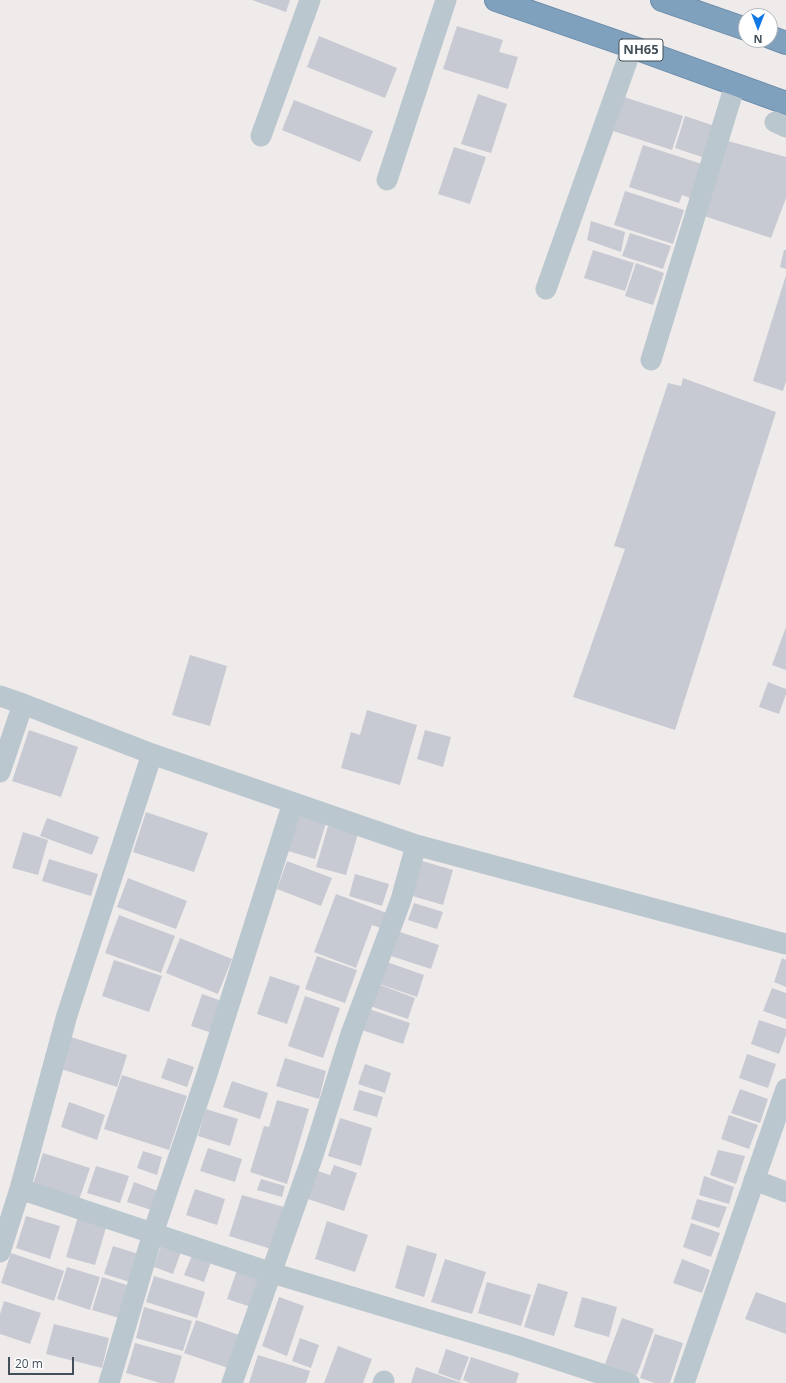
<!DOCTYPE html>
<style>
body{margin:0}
#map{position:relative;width:786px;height:1383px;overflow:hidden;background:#efebeb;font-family:"Open Sans",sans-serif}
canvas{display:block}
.north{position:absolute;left:738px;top:8px;width:40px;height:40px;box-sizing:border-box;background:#fff;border:1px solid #b4b9bd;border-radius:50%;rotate:180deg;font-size:11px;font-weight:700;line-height:16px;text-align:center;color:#43505a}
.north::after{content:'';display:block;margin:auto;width:14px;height:18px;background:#0f78e5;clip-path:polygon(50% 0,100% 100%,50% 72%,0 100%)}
.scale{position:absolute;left:8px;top:1357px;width:66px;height:18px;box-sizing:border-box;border:2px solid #43505a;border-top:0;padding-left:5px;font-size:12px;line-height:14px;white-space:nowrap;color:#43505a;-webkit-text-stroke:3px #fff;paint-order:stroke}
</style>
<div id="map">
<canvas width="786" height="1383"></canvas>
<div class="north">N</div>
<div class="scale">20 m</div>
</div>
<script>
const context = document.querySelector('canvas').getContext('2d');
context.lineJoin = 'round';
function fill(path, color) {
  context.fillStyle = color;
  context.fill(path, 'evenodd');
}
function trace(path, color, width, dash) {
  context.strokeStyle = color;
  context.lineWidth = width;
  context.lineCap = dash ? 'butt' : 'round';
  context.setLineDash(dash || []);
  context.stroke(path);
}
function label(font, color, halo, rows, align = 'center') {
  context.font = font + ' "Open Sans",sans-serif';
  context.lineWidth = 3.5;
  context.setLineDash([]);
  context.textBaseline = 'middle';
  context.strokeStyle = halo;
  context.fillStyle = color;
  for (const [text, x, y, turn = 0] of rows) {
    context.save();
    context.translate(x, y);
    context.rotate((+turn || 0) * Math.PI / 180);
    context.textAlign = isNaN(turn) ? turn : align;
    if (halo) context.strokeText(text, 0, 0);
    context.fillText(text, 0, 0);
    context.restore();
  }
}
fill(new Path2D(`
 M252,0H290L286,12Z
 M457,26L503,40L499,52L518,57L508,89L443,69Z
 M319,36L397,68L385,98L307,67Z
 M478,94L507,104L491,153L461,144Z
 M624,97L683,116L672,150L613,131Z
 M294,100L373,131L360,162L282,130Z
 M685,116L715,126L705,158L675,148Z
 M728,141L786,157V198L771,238L704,216Z
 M643,145L702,164L690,198L682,195L679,203L629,187Z
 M454,147L486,157L470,204L438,194Z
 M625,191L684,210L673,244L614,225Z
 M591,221L625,232L621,252L587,240Z
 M630,233L671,246L663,269L622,256Z
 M593,250L634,263L625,291L584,278Z
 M784,250H786V269L780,267Z
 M636,263L664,273L653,305L625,296Z
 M786,275V381L783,391L753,381Z
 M683,378L776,412L675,730L573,697L625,549L614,546L668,383L681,386Z
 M786,627V670L772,665Z
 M190,655L227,666L210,726L172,715Z
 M768,682L786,689V694L779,714L759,707Z
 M367,710L417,725L400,785L341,768L351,732L360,735Z
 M29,730L78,747L61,797L12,781Z
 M425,730L451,737L443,767L417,759Z
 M146,812L208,833L194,872L133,852Z
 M298,815L326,823L315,859L288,851Z
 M47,818L99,837L92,855L40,836Z
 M328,826L358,834L346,875L316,867Z
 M23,832L48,840L38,875L12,868Z
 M49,859L98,874L91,896L42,881Z
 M419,860L453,870L443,905L409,895Z
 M287,861L332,878L321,906L277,889Z
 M355,874L389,884L382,906L349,896Z
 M128,878L187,901L176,929L117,907Z
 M336,894L387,913L381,928L372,925L356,968L314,952Z
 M414,903L443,912L437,929L408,920Z
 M119,915L175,936L161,973L105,953Z
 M400,932L439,945L431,969L391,956Z
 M180,938L232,959L218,994L166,973Z
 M317,956L357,970L345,1003L305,989Z
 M782,958L786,960V987L774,982Z
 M114,960L162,976L149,1012L102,996Z
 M384,961L424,975L417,997L376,983Z
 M270,976L300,986L287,1024L257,1014Z
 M375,983L415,998L408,1019L367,1005Z
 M772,988L786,993V1019L763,1011Z
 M202,994L222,1001L212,1033L191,1026Z
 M305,996L340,1008L323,1058L288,1046Z
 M369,1009L410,1023L403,1044L362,1030Z
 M759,1020L786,1029V1035L779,1054L751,1044Z
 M71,1037L127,1055L117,1087L61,1069Z
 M747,1054L776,1064L768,1088L739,1078Z
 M168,1058L194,1067L187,1087L161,1078Z
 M285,1058L326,1071L319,1099L276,1086Z
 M365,1064L391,1073L385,1093L358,1084Z
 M122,1075L187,1096L169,1150L104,1129Z
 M232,1081L268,1093L260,1119L223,1107Z
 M740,1089L768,1099L760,1123L731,1113Z
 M359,1090L383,1097L377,1117L353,1110Z
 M277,1100L309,1109L287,1184L250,1172L264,1126L269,1127Z
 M69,1102L105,1115L97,1140L61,1127Z
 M206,1109L238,1119L230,1146L198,1136Z
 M729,1115L758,1125L749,1149L721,1139Z
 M340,1118L372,1128L361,1166L328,1156Z
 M208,1148L242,1159L235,1182L200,1171Z
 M718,1150L745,1156L736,1184L710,1175Z
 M143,1151L162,1157L157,1175L137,1168Z
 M43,1153L90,1168L79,1200L33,1184Z
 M334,1165L357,1173L344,1211L302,1197L312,1169L330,1175Z
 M96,1166L129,1176L120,1203L87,1193Z
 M704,1176L734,1187L729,1204L699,1195Z
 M261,1179L285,1186L282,1197L257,1190Z
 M134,1182L158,1191L151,1210L127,1202Z
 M195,1189L225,1199L217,1225L186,1215Z
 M242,1195L284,1207L271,1249L229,1236Z
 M697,1199L727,1207L719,1228L691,1219Z
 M79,1213L108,1221L95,1265L66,1257Z
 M26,1216L60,1226L50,1259L16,1248Z
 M327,1221L368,1235L355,1272L315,1259Z
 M691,1223L720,1233L711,1257L683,1247Z
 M161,1245L181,1252L173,1274L154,1267Z
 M407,1245L437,1254L424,1297L395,1288Z
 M113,1246L142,1255L133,1283L104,1274Z
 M11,1253L64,1271L54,1301L1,1283Z
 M193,1253L212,1259L204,1282L184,1275Z
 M445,1259L486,1272L472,1314L431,1302Z
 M682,1259L710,1270L702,1293L673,1283Z
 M67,1267L100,1277L90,1310L57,1299Z
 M237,1270L261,1277L251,1307L227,1299Z
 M154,1276L205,1292L197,1318L146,1302Z
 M102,1277L136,1288L126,1320L92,1310Z
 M487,1282L531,1295L521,1326L478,1313Z
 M538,1283L568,1292L554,1336L524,1327Z
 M756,1292L786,1303V1334L745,1319Z
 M279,1297L304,1306L287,1356L262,1346Z
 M582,1297L617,1307L609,1337L574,1327Z
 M4,1301L41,1313L30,1344L0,1334V1314Z
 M144,1307L192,1321L183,1351L136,1338Z
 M622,1318L654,1329L637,1375L605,1364Z
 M196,1320L239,1335L228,1368L184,1353Z
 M54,1324L109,1338L102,1368L46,1354Z
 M655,1334L683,1343L670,1383H655L640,1378Z
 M300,1338L319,1345L311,1368L292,1361Z
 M135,1343L182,1356L174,1383H160L126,1373Z
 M338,1346L372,1359L363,1383H324Z
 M446,1349L469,1357L460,1381L438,1373Z
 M258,1355L310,1371L306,1383H249Z
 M471,1357L519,1373L516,1383H470L463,1380Z
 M416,1367L462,1383H411Z`), '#c7cad2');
const highway = new Path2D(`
 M496,0L632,47L786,103
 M662,0L746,29
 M770,37L786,43`);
trace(highway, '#6b8caa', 24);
trace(new Path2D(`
 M775,122L786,127
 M261,136L310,0
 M387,180L446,0
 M546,289L632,47
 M651,360L735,85
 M0,696L23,704L152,754L416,845L786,944
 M0,772L23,704
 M754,1180L786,1192
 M20,1189L272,1273L516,1346L629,1383
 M0,1252L20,1189L67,1015L152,754
 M109,1383L153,1233L206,1077L293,803
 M232,1383L313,1155L351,1034L401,900L416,845
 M383,1383L384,1381
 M684,1383L786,1089`), '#bbc7cf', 21);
trace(highway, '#7fa1be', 22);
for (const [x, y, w] of [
 [641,50,44]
]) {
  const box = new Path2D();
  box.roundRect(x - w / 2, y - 11, w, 22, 3);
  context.fillStyle = '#fff';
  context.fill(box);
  trace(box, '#43505a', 1);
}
label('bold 13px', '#43505a', null, [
 ["NH65",641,50]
]);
</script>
